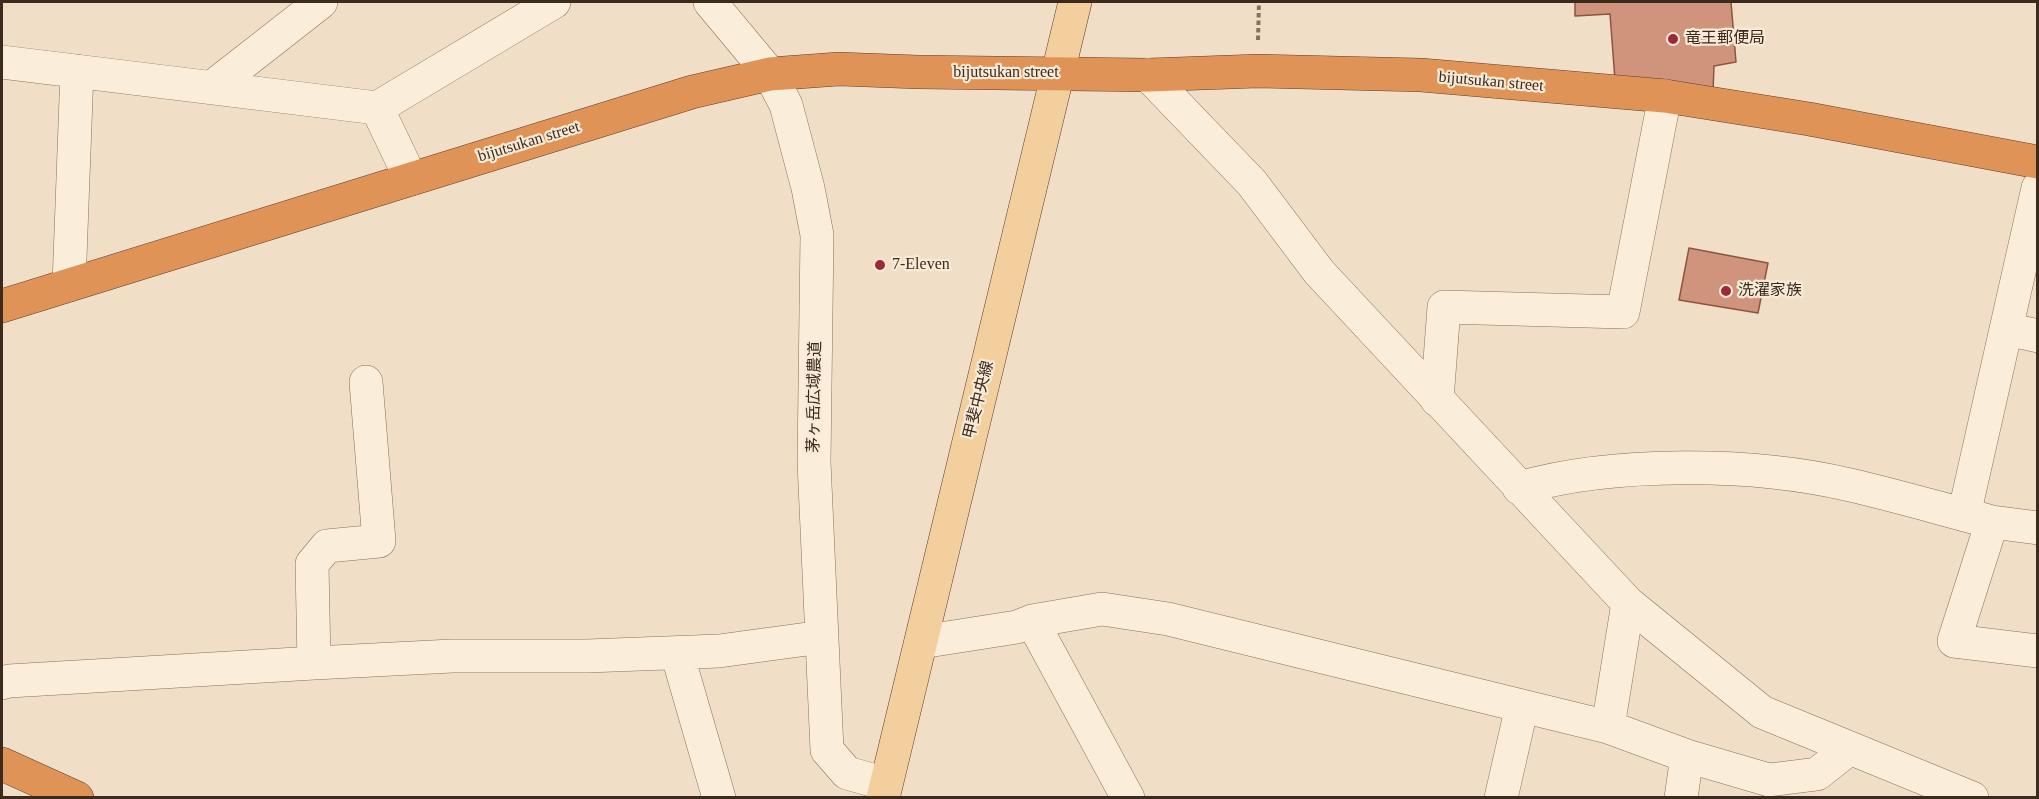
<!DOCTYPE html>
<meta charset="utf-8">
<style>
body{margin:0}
#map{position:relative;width:2039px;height:799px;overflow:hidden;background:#f0dfc6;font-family:"Times New Roman",serif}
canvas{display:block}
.frame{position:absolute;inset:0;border:3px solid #3c2a1f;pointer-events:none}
</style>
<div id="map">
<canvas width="2039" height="799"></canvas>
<div class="frame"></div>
</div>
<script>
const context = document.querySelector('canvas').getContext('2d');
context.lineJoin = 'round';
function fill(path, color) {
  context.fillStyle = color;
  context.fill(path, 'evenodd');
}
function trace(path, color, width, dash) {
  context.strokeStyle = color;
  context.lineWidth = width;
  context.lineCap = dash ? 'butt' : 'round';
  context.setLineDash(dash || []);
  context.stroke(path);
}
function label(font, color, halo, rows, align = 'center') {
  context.font = font + ' "Times New Roman","Noto Sans JP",serif';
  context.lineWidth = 4.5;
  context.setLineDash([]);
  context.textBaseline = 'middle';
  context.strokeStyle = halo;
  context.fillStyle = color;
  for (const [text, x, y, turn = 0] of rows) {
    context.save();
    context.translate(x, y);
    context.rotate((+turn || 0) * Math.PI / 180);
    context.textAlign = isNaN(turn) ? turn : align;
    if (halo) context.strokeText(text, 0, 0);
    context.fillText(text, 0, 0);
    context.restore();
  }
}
const building = new Path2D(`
 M1575,2H1731L1736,62L1714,66L1713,92L1615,80L1610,14L1575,16Z
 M1689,248L1768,263L1758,313L1679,300Z`);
fill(building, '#cf947b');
trace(building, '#8c5540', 1.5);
const minor = new Path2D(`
 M710,2L770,74L786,105L808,188L817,235L814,462L827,750L847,773L886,784
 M2,62L377,108L554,2
 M1148,75L1252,183L1319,272L1628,603L1762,712L1972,798
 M211,88L321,2
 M377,108L411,179
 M69,285L77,71
 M2006,329L2038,336
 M1437,400L1444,307L1623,312L1665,96
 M1519,488C1615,461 1753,462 1850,485C1898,496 1945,510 1992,522L1954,641L2038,651
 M1964,515L2038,188
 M1992,522L2038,528
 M1032,621L1128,798
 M921,642L1017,627L1032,621L1102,609L1168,619L1522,706
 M677,653L719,798
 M314,663L452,656H587L719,651L822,637
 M2,683L9,681L314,663L312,564L327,546L379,541L366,382
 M1608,727L1628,603
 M1501,798L1522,706L1608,727L1687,756L1769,780L1817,774L1850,748
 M1681,798L1687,756`);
const major = new Path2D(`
 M883,798L1075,2`);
const highway = new Path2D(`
 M2,306L692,92L770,74L839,69L918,72L1148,75L1258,71L1421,75L1665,96L1809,119L2038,162
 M2,764L77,798`);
trace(minor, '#8c6f5b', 34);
trace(major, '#5a3e2f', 34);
trace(highway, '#5a3e2f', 34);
trace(new Path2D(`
 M1258,40L1259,2`), '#8c6f5b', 4, [4.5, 3]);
trace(minor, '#faedda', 33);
trace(major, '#f3cf9e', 33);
trace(highway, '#e09356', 33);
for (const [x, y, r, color] of [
 [1673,39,6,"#9d2938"],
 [880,265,6,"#9d2938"],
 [1726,291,6,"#9d2938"]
]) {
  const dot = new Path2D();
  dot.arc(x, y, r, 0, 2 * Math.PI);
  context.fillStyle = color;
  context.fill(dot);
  trace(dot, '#f7ead6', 2);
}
label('16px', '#3c2a1f', '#f7ead6', [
 ["竜王郵便局",1685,39],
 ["7-Eleven",892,265],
 ["洗濯家族",1738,291]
], 'left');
label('16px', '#3c2a1f', '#f7ead6', [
 ["bijutsukan street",1006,73],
 ["bijutsukan street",1491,82,5],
 ["bijutsukan street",529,142,-17],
 ["茅ヶ岳広域農道",815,397,-89],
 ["甲斐中央線",979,400,-76]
]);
</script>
